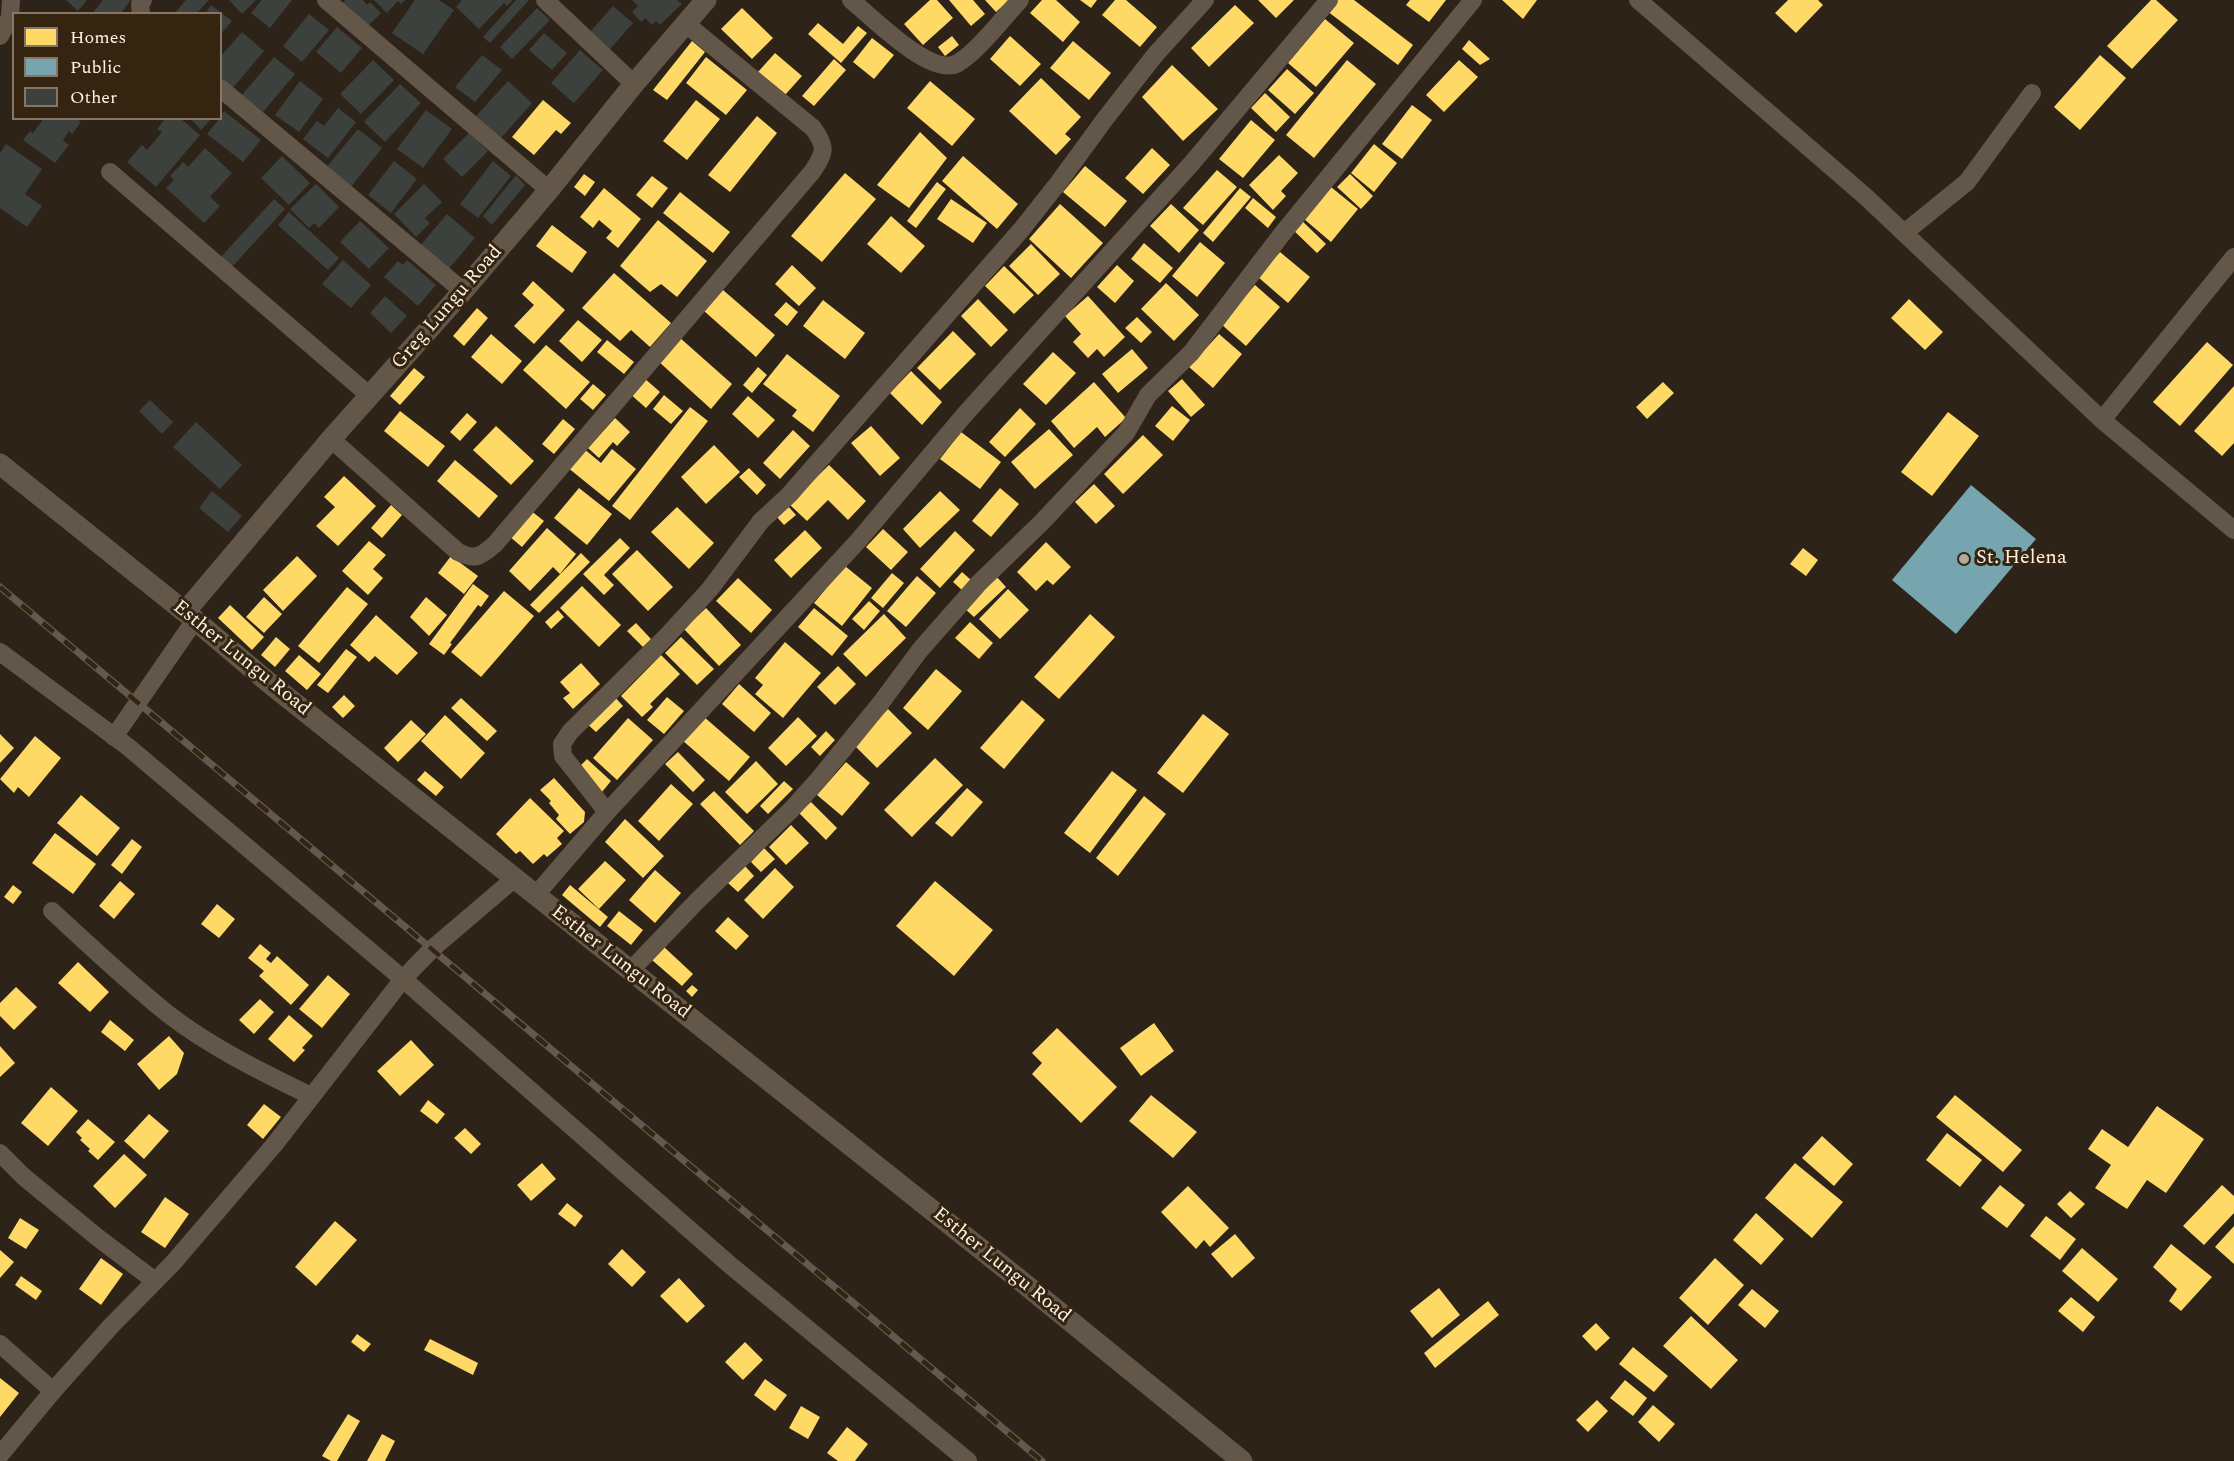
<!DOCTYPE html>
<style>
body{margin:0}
#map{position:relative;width:2234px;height:1461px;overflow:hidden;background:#2d2318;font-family:Spectral,serif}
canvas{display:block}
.legend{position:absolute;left:12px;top:12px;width:210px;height:108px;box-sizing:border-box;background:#352410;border:2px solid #857665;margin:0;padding:8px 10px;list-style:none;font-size:18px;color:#fcf1e4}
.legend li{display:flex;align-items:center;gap:12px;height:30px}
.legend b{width:30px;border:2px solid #857665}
</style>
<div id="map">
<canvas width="2234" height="1461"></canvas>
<ul class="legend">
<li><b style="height:16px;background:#ffd966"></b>Homes</li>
<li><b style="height:16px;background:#76a5af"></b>Public</li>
<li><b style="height:16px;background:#3c413e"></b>Other</li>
</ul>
</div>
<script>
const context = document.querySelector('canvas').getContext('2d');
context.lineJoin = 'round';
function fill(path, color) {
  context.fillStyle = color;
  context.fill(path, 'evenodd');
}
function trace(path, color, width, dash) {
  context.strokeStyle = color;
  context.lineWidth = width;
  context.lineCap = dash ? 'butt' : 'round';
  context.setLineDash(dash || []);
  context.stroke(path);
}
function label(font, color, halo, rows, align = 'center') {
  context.font = font + ' Spectral,serif';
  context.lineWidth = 6;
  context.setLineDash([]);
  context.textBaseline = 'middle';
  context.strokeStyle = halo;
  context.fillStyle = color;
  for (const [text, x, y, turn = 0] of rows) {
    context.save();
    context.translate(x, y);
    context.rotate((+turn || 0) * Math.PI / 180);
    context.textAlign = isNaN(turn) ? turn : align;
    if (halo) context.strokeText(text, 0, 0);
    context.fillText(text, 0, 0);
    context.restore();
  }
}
fill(new Path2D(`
 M930,0H937L953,18L923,45L904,24Z
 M949,0H973L985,14L971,26Z
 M985,0H1009L996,12Z
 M1042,0H1056L1080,22L1063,42L1030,13Z
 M1080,0H1097L1091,8Z
 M1115,0H1126L1157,27L1140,47L1102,15Z
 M1258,0H1294L1276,18Z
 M1335,0H1354L1413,45L1398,65L1327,11Z
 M1410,0H1446L1429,22L1406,5Z
 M1502,0H1537L1523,19Z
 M1788,0H1818L1823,5L1796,33L1775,13Z
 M2151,0H2156L2178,20L2132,69L2107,46Z
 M1235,5L1254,23L1209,67L1191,48Z
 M742,8L773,38L752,59L721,29Z
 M1325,19L1354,43L1316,87L1288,63Z
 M818,23L843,44L858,26L867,33L841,63L808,34Z
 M952,36L959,45L945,56L938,47Z
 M1010,36L1041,64L1020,86L990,59Z
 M872,38L894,55L874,79L853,62Z
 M1469,40L1490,59L1480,65L1462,49Z
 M692,41L705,52L667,100L653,90Z
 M1073,41L1111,73L1089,100L1050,68Z
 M775,53L802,76L785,95L758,72Z
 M2100,55L2126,78L2080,130L2054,107Z
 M706,57L747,90L726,115L686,83Z
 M834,59L846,70L814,106L802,96Z
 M1347,60L1376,84L1314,158L1286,135Z
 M1459,60L1478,77L1444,112L1426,95Z
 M1172,65L1218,109L1183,141L1142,97Z
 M1287,69L1314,93L1295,114L1268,90Z
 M1041,78L1081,117L1065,134L1071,139L1056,155L1009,111Z
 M930,81L975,119L952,146L907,108Z
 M1265,93L1290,117L1276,132L1251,108Z
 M543,100L571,123L561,134L556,130L534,155L512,137Z
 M696,100L720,119L687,160L663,141Z
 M1412,105L1432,120L1402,159L1382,144Z
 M757,116L777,133L730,192L708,175Z
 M1251,120L1275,140L1243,178L1219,159Z
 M920,132L947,158L909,208L877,185Z
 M1374,144L1397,163L1374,192L1351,173Z
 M1152,148L1170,165L1143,194L1125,178Z
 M1279,155L1298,173L1281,191L1286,196L1273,210L1249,185Z
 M963,156L1018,204L997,229L942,181Z
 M1085,166L1127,201L1105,227L1063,192Z
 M1217,170L1237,187L1203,225L1183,208Z
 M845,173L876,199L822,262L791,236Z
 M584,174L595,182L585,196L574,187Z
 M1350,174L1373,196L1361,209L1337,187Z
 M652,176L668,188L652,208L636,195Z
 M937,182L946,189L916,228L907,221Z
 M1331,187L1358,209L1331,242L1304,219Z
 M604,188L641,219L618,248L606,238L612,231L599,220L593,228L580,217Z
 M1240,188L1251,197L1213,242L1203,233Z
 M680,192L730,232L713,253L663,213Z
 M1253,198L1276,217L1268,228L1245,208Z
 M951,199L987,223L973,243L937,219Z
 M1060,204L1103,243L1071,278L1029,239Z
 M1171,204L1199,230L1179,253L1150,226Z
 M891,216L925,246L901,273L867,244Z
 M1298,217L1326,244L1317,253L1289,226Z
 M658,220L707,261L677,297L661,284L650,292L620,266Z
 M552,225L587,252L572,273L536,246Z
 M1200,242L1225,263L1197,297L1172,276Z
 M1144,243L1173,268L1160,283L1131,259Z
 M1031,244L1060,274L1038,295L1009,266Z
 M1280,252L1310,277L1288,303L1258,277Z
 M792,265L816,288L799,306L775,284Z
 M1117,265L1134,281L1115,303L1097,287Z
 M1004,266L1034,295L1014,314L985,286Z
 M614,273L671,323L650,347L631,330L620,341L582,308Z
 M533,281L565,310L534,344L514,326L534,305L522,294Z
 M1166,283L1199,315L1174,341L1141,309Z
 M1255,285L1280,307L1246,346L1221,324Z
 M723,290L775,335L756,357L704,311Z
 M1088,296L1125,337L1104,357L1097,349L1088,358L1073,342L1081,334L1065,316Z
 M978,299L1008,330L991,347L961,316Z
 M1909,299L1943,332L1925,350L1891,318Z
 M823,300L865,333L845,359L803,326Z
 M786,302L798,312L787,326L774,315Z
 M477,308L488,318L464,346L453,336Z
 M1137,317L1152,332L1141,343L1125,328Z
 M578,320L602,340L582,362L559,341Z
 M953,331L976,354L940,390L917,368Z
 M491,334L522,361L502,384L471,357Z
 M1219,334L1242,354L1213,388L1189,367Z
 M679,337L732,384L711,409L658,361Z
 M607,340L634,362L624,374L597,352Z
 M2207,342L2233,365L2180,426L2153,402Z
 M546,345L590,382L566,409L523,370Z
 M1132,349L1148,368L1118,393L1102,374Z
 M1053,352L1076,373L1046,405L1023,384Z
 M787,354L840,396L813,432L792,416L797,410L763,384Z
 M758,367L767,375L752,393L743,385Z
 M414,368L425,377L400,405L390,396Z
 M911,371L942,402L922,425L890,393Z
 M643,377L660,392L646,408L629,393Z
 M1182,379L1205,405L1191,417L1168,391Z
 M1094,382L1126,418L1105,437L1097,427L1074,448L1051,421Z
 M1663,382L1674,393L1647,419L1636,407Z
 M593,384L606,395L593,410L580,399Z
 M2234,386V443L2222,456L2194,431Z
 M664,395L683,411L671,424L653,409Z
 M748,396L775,420L758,438L732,414Z
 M1172,406L1190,420L1173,441L1155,426Z
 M690,407L708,421L630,520L612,506Z
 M1020,408L1036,424L1005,457L989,442Z
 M400,411L445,446L428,467L384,431Z
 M1948,412L1979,436L1932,496L1901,472Z
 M467,413L477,422L460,441L450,432Z
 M615,418L630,432L617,446L613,442L599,458L588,448Z
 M563,419L575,429L554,454L542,444Z
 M496,426L534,461L511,485L473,450Z
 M871,426L900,458L880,476L851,443Z
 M1049,429L1073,455L1035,489L1011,462Z
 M793,430L810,446L780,479L763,463Z
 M961,432L1001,462L980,489L940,459Z
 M1143,435L1163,455L1123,494L1104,474Z
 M714,445L740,472L706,504L681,477Z
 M583,448L601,463L612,449L636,469L609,501L567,467Z
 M455,460L498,496L479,518L437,481Z
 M829,465L866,501L848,520L828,500L807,521L789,504Z
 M749,468L766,485L757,495L739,477Z
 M344,476L376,506L338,546L316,526L335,507L324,497Z
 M1094,484L1115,506L1096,524L1075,502Z
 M579,488L612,514L587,545L554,518Z
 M1000,488L1019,504L991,537L972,521Z
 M940,491L960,510L920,548L903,529Z
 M391,505L402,515L382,538L371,528Z
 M787,505L796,515L784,525L776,516Z
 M677,507L714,543L689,569L651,532Z
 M530,510L544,521L522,547L509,536Z
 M547,528L576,554L560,574L553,567L530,591L509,571Z
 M883,529L908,552L891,570L866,547Z
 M805,530L822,548L791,578L774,560Z
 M955,531L975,550L940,588L920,569Z
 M620,538L630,548L604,575L614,585L604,595L583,574Z
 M369,541L386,555L373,569L383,578L368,595L342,571Z
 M1046,542L1071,567L1053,585L1047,580L1036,591L1017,572Z
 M1803,548L1818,560L1806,576L1790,564Z
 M637,550L673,587L648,611L612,574Z
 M581,553L590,562L539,613L530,605Z
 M297,556L317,576L283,611L263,590Z
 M451,556L478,576L464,594L438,573Z
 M845,566L872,588L842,626L814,603Z
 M962,572L971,580L962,590L953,582Z
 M892,573L904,583L883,608L871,598Z
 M917,576L936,593L906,627L887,611Z
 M996,576L1006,587L974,617L963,607Z
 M738,578L772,610L751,633L716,601Z
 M473,584L489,596L481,607L478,605L450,643L452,644L444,655L429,644Z
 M582,586L621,625L599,647L560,608Z
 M347,587L368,604L319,663L298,646Z
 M1008,589L1029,610L1000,639L979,619Z
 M504,591L534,616L481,677L451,652Z
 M264,597L282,614L264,633L246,617Z
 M426,597L447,615L429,636L410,617Z
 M869,601L880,611L864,630L852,619Z
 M230,605L264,637L252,650L218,618Z
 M706,608L741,645L719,666L684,629Z
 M814,608L848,636L832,656L798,627Z
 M558,610L564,617L551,629L545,622Z
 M884,614L906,638L866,677L843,654Z
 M1090,614L1115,637L1059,699L1034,677Z
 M376,615L418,653L397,675L375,656L369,662L350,645Z
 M970,622L993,643L979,659L955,638Z
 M636,623L651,639L643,647L627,631Z
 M276,637L290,649L275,667L261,655Z
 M681,637L714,669L697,685L665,653Z
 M785,642L821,673L783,718L755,694L763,685L755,678Z
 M346,649L357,657L328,693L317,685Z
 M299,655L321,674L307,690L285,671Z
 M661,655L680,674L650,704L653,707L642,717L621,696Z
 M581,663L600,684L573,709L563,698L570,693L560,682Z
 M838,666L856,684L835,705L817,687Z
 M936,669L962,691L928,730L903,708Z
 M739,684L771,713L754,732L722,704Z
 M344,695L355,706L343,718L332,707Z
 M613,695L623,706L596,732L585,722Z
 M667,697L684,711L664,734L647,720Z
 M461,698L497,731L487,741L451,708Z
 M1022,700L1045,720L1004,769L980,748Z
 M888,709L912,733L877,768L854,745Z
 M1203,714L1229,734L1183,793L1157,773Z
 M445,715L485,753L461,779L421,741Z
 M703,716L750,757L729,781L682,740Z
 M798,717L817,736L786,766L768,748Z
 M628,718L653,740L617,780L593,758Z
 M411,720L426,734L398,762L384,748Z
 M826,731L835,740L820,756L811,747Z
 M0,734L14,748L0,763Z
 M35,736L61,758L29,797L18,787L14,793L0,779Z
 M678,752L705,780L693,792L665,764Z
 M935,758L963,785L912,837L884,810Z
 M587,759L611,781L602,792L577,769Z
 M756,761L778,784L747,814L725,792Z
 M846,762L870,783L842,816L817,795Z
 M425,771L444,787L436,796L417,780Z
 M1112,771L1137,790L1090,853L1064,833Z
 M554,778L585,812L584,822L570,834L556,819L559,815L549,803L551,801L540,790Z
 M784,781L793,789L768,814L760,806Z
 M671,784L693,804L659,841L638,821Z
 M967,788L983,802L952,837L935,823Z
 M714,791L754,831L740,845L700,804Z
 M81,795L120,828L97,856L57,823Z
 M1144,796L1166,814L1118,876L1096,858Z
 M530,798L564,831L557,838L562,844L547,857L544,854L533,864L520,851L516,854L496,834Z
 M811,802L837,828L826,840L799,813Z
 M625,819L664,856L643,878L605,842Z
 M791,825L809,843L786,865L769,847Z
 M55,833L96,864L73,894L32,863Z
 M132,839L142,847L122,874L111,865Z
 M764,848L775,859L761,872L751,862Z
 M605,861L626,880L599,909L578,889Z
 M745,866L754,876L738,892L728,883Z
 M775,868L794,887L763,919L744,900Z
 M655,870L681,893L655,923L629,900Z
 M120,881L135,894L114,919L99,906Z
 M935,881L993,930L954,976L896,926Z
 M13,885L22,892L13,904L4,897Z
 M570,885L608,917L600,927L562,895Z
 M217,904L235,919L219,938L201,924Z
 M619,911L643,930L631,945L607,926Z
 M728,917L749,936L736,950L715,931Z
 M260,944L271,953L266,959L271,963L277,956L309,985L291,1005L259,976L264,971L248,958Z
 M664,947L693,974L682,986L652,960Z
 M78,962L109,992L90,1012L58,983Z
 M328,975L350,994L322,1028L299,1009Z
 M692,985L698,990L692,997L686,991Z
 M16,987L37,1007L14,1030L0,1016V1003Z
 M260,999L274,1012L254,1034L239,1020Z
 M289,1015L313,1036L302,1048L305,1050L294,1062L268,1039Z
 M110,1020L134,1040L125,1051L101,1032Z
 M1154,1023L1174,1051L1141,1076L1120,1048Z
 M1057,1028L1117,1087L1081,1123L1032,1074L1042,1063L1032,1053Z
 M169,1036L184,1053L177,1074L159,1090L137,1064Z
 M411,1040L434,1065L400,1096L377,1071Z
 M0,1046L15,1063L0,1077Z
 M51,1087L78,1111L48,1146L21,1123Z
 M1151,1095L1197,1132L1173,1158L1129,1121Z
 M1955,1095L2022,1150L2003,1172L1936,1117Z
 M428,1100L445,1114L437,1124L420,1111Z
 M264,1104L281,1117L263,1139L247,1125Z
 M2157,1106L2204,1139L2166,1193L2147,1180L2127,1209L2095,1188L2111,1165L2088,1149L2102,1129L2128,1147Z
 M149,1114L169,1131L144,1159L124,1141Z
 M88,1119L115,1142L98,1160L88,1151L90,1149L80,1140L82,1138L76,1132Z
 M465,1128L481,1144L471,1154L454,1138Z
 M1947,1133L1982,1160L1960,1187L1926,1160Z
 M1822,1136L1853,1164L1834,1186L1802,1158Z
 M124,1154L147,1175L115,1208L93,1186Z
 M542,1163L556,1179L531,1201L517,1185Z
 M1795,1163L1843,1202L1812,1238L1765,1198Z
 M2000,1185L2025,1205L2007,1228L1981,1208Z
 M2222,1185L2234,1196V1213L2204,1245L2183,1226Z
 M1188,1186L1229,1228L1210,1247L1204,1240L1196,1249L1161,1212Z
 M2070,1191L2085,1204L2071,1218L2057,1204Z
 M165,1197L189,1214L165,1248L141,1232Z
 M567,1203L583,1216L575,1227L558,1214Z
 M1756,1213L1784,1239L1761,1265L1733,1240Z
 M2046,1216L2076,1239L2060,1260L2030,1236Z
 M20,1218L39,1230L26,1249L8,1238Z
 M335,1221L357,1240L316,1286L295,1267Z
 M2234,1226V1264L2215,1247Z
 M1235,1234L1255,1258L1232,1278L1211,1254Z
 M2171,1244L2212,1277L2181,1311L2169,1301L2177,1289L2153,1267Z
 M2082,1248L2118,1279L2098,1302L2062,1271Z
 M622,1249L646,1272L632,1287L608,1264Z
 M0,1250L14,1262L0,1278Z
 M101,1258L123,1274L101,1305L79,1289Z
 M1715,1258L1744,1285L1708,1325L1679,1298Z
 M21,1276L42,1291L36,1300L15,1285Z
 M679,1278L705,1306L687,1323L660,1296Z
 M1439,1288L1460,1315L1432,1338L1410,1311Z
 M1752,1289L1779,1311L1765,1328L1738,1305Z
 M2071,1297L2095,1317L2083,1332L2058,1311Z
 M1488,1301L1499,1315L1435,1368L1424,1353Z
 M1691,1316L1738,1360L1711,1389L1663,1346Z
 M1596,1323L1610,1338L1596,1351L1582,1336Z
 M357,1334L371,1344L364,1352L351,1342Z
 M430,1339L478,1363L473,1375L424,1350Z
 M745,1342L763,1360L743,1380L725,1362Z
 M1633,1347L1668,1376L1654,1392L1619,1364Z
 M0,1378L19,1393L0,1417Z
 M765,1379L787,1395L775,1411L754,1395Z
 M1625,1380L1647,1398L1633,1416L1610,1398Z
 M1597,1400L1608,1411L1588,1432L1576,1420Z
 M1653,1405L1675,1424L1659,1442L1638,1422Z
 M801,1406L820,1417L808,1439L789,1428Z
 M348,1414L360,1421L337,1461H331L322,1456Z
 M847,1427L868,1444L855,1461H838L827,1453Z
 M382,1434L395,1441L385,1461H367Z`), '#ffd966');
fill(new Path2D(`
 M1971,485L2036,539L1956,634L1892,580Z`), '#76a5af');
fill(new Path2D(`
 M66,0H87L78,11Z
 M103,0H131L120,14H92Z
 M186,0H209L196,14H174Z
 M229,0H256L242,14Z
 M262,0H292L270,28L251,13Z
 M345,0H363L367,5L370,2L381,13L364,30L340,6Z
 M374,0H405L401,4L398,1L387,13Z
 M415,0H439L454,10L423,54L392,33Z
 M462,0H513L507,6L504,3L479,29L456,7Z
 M516,0H529L490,43L483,37Z
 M632,0H677L682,4L660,25L656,21L652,25L645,18L641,22L632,12L638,6Z
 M211,5L232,21L220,35V14H205Z
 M613,6L633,23L610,49L590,32Z
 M537,8L550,20L512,59L500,47Z
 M309,14L329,30L302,62L283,46Z
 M337,27L362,48L341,73L316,52Z
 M242,32L264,51L232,89L220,79V57Z
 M544,33L567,53L552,70L529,50Z
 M580,50L603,70L574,103L551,83Z
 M482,55L502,70L475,102L455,87Z
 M274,57L295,74L263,112L242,95Z
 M373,60L394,80L361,114L340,94Z
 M300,81L323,99L299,132L275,115Z
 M508,81L532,103L501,138L476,116Z
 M400,84L421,103L385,142L364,122Z
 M338,108L356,122L328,158L303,139L317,121L324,126Z
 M426,110L452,129L423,168L397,149Z
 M224,111L261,140L243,162L207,134L220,118Z
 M44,118H76L81,122L72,134L69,131L63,140L69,145L55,163L23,140L30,131L33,133Z
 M166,118H180L200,135L156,187L127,162L142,145L147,150L162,132L157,129Z
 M190,118H212L201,130Z
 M358,129L382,148L350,188L325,169Z
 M469,133L488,151L462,177L443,159Z
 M6,144L42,169L25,194L42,206L27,227L0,208V153Z
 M205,148L232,173L210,197L220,206L204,223L166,188L174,180L170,176L183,162L188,167Z
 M282,156L310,183L289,205L261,178Z
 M394,161L417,179L391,213L368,195Z
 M493,161L511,176L478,218L460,204Z
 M516,175L525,185L492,225L483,216Z
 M316,184L339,207L319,228L314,223L309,228L290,209Z
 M424,184L442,202L425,218L430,223L416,237L394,214Z
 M274,199L285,209L231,268L220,258Z
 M289,212L339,258L328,270L278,225Z
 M447,214L475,238L447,271L419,247Z
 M360,221L389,248L369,269L340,242Z
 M343,260L371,285L351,308L322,284Z
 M407,260L436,285L418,306L384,277L398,261L403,265Z
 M385,296L407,316L391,333L370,313Z
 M150,400L173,422L162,434L139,411Z
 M196,422L242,465L220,489L173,447Z
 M212,491L242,516L228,532L199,508Z`), '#3c413e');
trace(new Path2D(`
 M326,0L549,190
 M545,0L634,84
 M851,0C871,16 932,79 958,63C978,51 1003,18 1020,0
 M1638,0L1866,197L2102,420L2234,530
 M141,14L140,4L143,0
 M0,36L10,17L11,0
 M220,88L463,291
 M110,172L370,396
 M1904,233L1967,182L2032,93
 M2102,420L2234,257
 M331,439L458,552C476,561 481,556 495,544L812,172C825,153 827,147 813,128L686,24
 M0,652L127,746L403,979L730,1265L968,1461
 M114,737L195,620
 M607,812L563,756L562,744L570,732L666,637L710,589L761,521L789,495L1021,230L1059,182L1105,119L1155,55L1205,0
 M535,896L607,812L858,541L966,413L1192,163L1329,0
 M52,911C90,946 128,982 168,1014C212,1048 262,1072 311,1096
 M630,971L698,900L791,810L818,780L880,704L920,650L979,583L1042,522L1126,433L1148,395L1191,353L1282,234L1473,0
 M0,1153L24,1177L97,1237L155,1281
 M0,1344L53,1391
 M0,1455L53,1391L111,1326L173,1263L221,1207L274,1145L403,979L433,948L514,879`), '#63574a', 18);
trace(new Path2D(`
 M0,464L195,620L268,682L1021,1281L1242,1461
 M185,612L331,439L463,291L549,190L634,84L706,0`), '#63574a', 21);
const rail = new Path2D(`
 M0,587L1042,1461`);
trace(rail, '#63594e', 7);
trace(rail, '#352410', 4.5, [14]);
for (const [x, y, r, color] of [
 [1964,559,6,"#b4a99d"]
]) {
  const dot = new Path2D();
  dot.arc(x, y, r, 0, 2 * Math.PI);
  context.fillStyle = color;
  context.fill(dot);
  trace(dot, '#352410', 2);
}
label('20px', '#fcf1e4', '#352410', [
 ["Greg Lungu Road",448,308,-49],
 ["Esther Lungu Road",241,659,39],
 ["Esther Lungu Road",620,963,38],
 ["Esther Lungu Road",1001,1266,39]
]);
label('20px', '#fcf1e4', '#352410', [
 ["St. Helena",1976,559]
], 'left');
</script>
